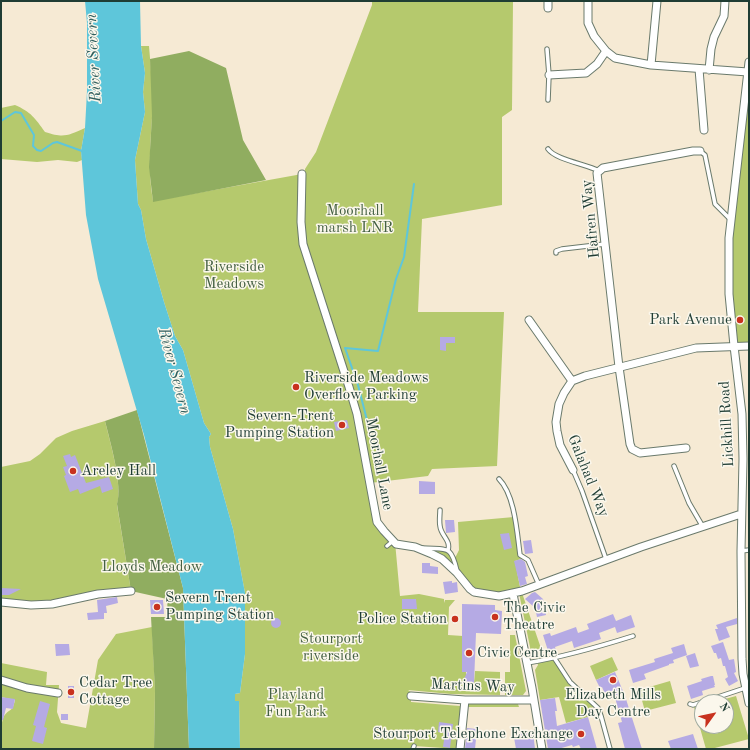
<!DOCTYPE html>
<style>
body{margin:0}
#map{position:relative;width:750px;height:750px;overflow:hidden;background:#f6ead4;font-family:"Old Standard TT",serif}
canvas{display:block}
.frame{position:absolute;inset:0;border:2px solid #1f3d34;pointer-events:none}
.north{position:absolute;left:694px;top:694px;width:40px;height:40px;box-sizing:border-box;background:#fbf7ec;border:1px solid #a3ada2;border-radius:50%;rotate:57deg;font-size:11px;font-weight:700;line-height:16px;text-align:center;color:#1f3d34}
.north::after{content:'';display:block;margin:auto;width:14px;height:18px;background:#c8321e;clip-path:polygon(50% 0,100% 100%,50% 72%,0 100%)}
</style>
<div id="map">
<canvas width="750" height="750"></canvas>
<div class="frame"></div>
<div class="north">N</div>
</div>
<script>
const context = document.querySelector('canvas').getContext('2d');
context.lineJoin = 'round';
function fill(path, color) {
  context.fillStyle = color;
  context.fill(path, 'evenodd');
}
function trace(path, color, width, dash) {
  context.strokeStyle = color;
  context.lineWidth = width;
  context.lineCap = dash ? 'butt' : 'round';
  context.setLineDash(dash || []);
  context.stroke(path);
}
function label(font, color, halo, rows, align = 'center') {
  context.font = font + ' "Old Standard TT",serif';
  context.lineWidth = 3;
  context.setLineDash([]);
  context.textBaseline = 'middle';
  context.strokeStyle = halo;
  context.fillStyle = color;
  for (const [text, x, y, turn = 0] of rows) {
    context.save();
    context.translate(x, y);
    context.rotate((+turn || 0) * Math.PI / 180);
    context.textAlign = isNaN(turn) ? turn : align;
    if (halo) context.strokeText(text, 0, 0);
    context.fillText(text, 0, 0);
    context.restore();
  }
}
fill(new Path2D(`
 M372,1H513L512,110L502,117V205L422,219L418,312H504L497,466L432,469L428,476L370,483L374,523L395,542L400,596L419,594L444,599V603L445,600H455L449,607L448,635L463,636L466,672V677L463,680V684L467,688L472,686L474,683L475,671L500,672V695L451,694L408,690L411,692V702L460,706L461,709L458,749L414,746L413,749H240L239,701H235V694L240,693L245,654V593L233,529L210,447L209,437L211,434L204,423L183,350L175,336L164,302L146,239L141,210L138,204L135,160L145,112L143,92L145,73L141,46H149C151,69 153,94 152,118C150,147 148,172 153,201L302,174L304,200L305,169L316,152L372,5Z
 M749,62V346H734L728,258Z
 M15,105C31,112 35,118 45,132C64,138 67,136 85,128L81,151L82,160L77,162L58,160L37,162L1,159V108Z
 M105,421C110,442 123,486 117,505L131,591L66,602H1V467L30,461L40,454L56,438L72,431Z
 M514,517L521,559L515,561L520,587L545,660L555,659L570,682L594,704L588,717L566,723L559,697L540,700L535,670L538,665L536,658L531,652L519,593H478L449,565L415,547L444,549L454,560L459,550L458,522Z
 M152,627L155,690L154,749H1C1,739 0,724 4,716C11,707 12,713 15,700L1,697V663L47,672L46,685H59L57,712L61,723L86,728L98,660L116,634Z
 M510,635H515L526,691L523,695H505V672H510Z
 M612,657L618,670L596,680L590,666Z
 M670,681L676,703L645,711L639,690Z
 M736,696L749,739L711,749H706L694,707L702,705V726H726V702H714Z
 M472,703L518,704L519,707H467L468,704Z`), '#b5c96d');
fill(new Path2D(`
 M189,51L226,68L243,140L266,180L153,202L149,167L152,116L150,59Z
 M137,410L183,588L189,749H154L155,690L151,617H168L167,599L131,591L117,504C123,486 110,441 105,421Z`), '#90ad60');
fill(new Path2D(`
 M85,1H140L141,46L145,73L143,92L145,112L135,160L138,204L141,210L146,239L164,302L175,336L183,350L204,423L211,434L209,437L210,447L233,529L245,593V654L240,693L235,694V701H239L240,749H189L183,588L144,435L98,279L86,215L81,151L85,128L87,91V23Z`), '#5ec6da');
trace(new Path2D(`
 M1,121L15,112L21,113L34,135L33,146L37,150L41,151L53,143L57,142L82,151
 M368,424L358,385L345,348L378,351L396,279L404,257L414,184`), '#5ec6da', 2);
fill(new Path2D(`
 M440,337H455V343H446V351L440,350Z
 M347,420L349,428L336,431L334,422Z
 M70,454L71,457L75,455L86,483L109,477L113,489L102,493L100,486L80,494L78,489L70,492L64,476L66,475L63,467L67,466L63,456Z
 M419,481L435,482V494H419Z
 M445,520H454L455,532L446,533Z
 M509,533L512,548L504,550L500,534Z
 M531,540L533,553L525,554L523,541Z
 M521,559L525,562L528,576L525,577L527,584L520,586L514,561Z
 M422,563H430V566L438,567V574L422,573Z
 M452,581V583L457,582L458,592L445,594L443,582Z
 M1,588L21,589L9,595H1Z
 M535,592L543,599L546,615L537,617L535,608L525,599L532,593Z
 M117,597L118,603L106,606L107,613H104V619L88,620L87,613L98,612L97,600Z
 M402,599H416L417,609H402Z
 M150,600H163L164,614H151Z
 M462,604L495,605V610L502,611L501,634L476,633L474,683L472,686L469,688L464,686L463,682L467,672H462Z
 M613,614L616,621L631,615L635,627L617,633L615,627L599,633L601,639L574,648L572,641L555,647L556,651L549,654L543,635L550,633L551,636L576,627L578,633L589,629L587,624Z
 M271 623a5 5 0 1 1 10 0a5 5 0 1 1-10 0Z
 M737,618V624L726,627L730,637L719,641L715,629H718L716,625Z
 M723,642L729,660L734,659L736,672L734,673L738,681L729,686L725,679L728,677L725,666H723L721,658L718,659L716,653H714L711,646Z
 M55,644H69L70,655L56,656Z
 M684,644L687,655L673,660L674,663L669,664V665L644,674L646,679L633,683L629,670L655,662L654,659L673,653L671,648Z
 M695,653L699,666L690,668L686,656Z
 M615,672L625,696L642,749H625L618,723L622,722L613,691L605,694L602,687L600,688L596,680Z
 M711,676H713L715,685H714L715,687L702,691L703,695L691,699L687,686L702,681L701,679Z
 M68,686H74V698H68Z
 M1,697L15,699L13,709L6,708L3,720H1Z
 M555,698L557,711H555L557,726L588,717L597,749H581L579,745L573,747L572,745L558,749H548L540,700Z
 M40,701L50,704L44,727L47,728L43,744L32,741L36,726L33,725Z
 M61,714H68V720H61Z
 M439,722L453,724L450,748L443,747L445,733L438,732Z
 M467,728L477,729L475,749H465Z
 M418,730L427,731L426,739L417,738Z
 M527,730L528,733L533,732L535,749H516L513,732Z
 M693,734L698,749H671L668,741Z`), '#b5aae4');
const lane = new Path2D(`
 M547,49L549,75L548,100
 M548,149C556,160 586,164 599,171
 M700,151L705,155L715,204L730,219
 M556,253V251L562,249L605,244
 M674,466L689,503L703,527
 M573,470L582,491L606,559
 M499,479C515,495 517,533 520,555L528,560L539,585
 M440,510C440,515 439,521 440,526C441,536 451,540 448,550
 M387,546L393,541
 M422,548C447,550 451,544 457,571
 M741,551L749,550
 M555,659L570,682L598,708L601,716L610,749
 M527,663C563,657 598,647 633,636
 M703,702L745,688
 M690,704L693,705L702,702
 M413,749L414,746`);
const street = new Path2D(`
 M548,1V8
 M588,1V23L594,36L606,51L615,58L651,65L748,72
 M749,62L729,238V294L734,346L742,414L743,459L741,551L742,659L743,674L749,703
 M651,65L657,1
 M699,69L704,130
 M709,70L711,49L714,37L724,16L725,1
 M549,75L586,73L597,64L606,51
 M302,174L301,222L303,244L349,387L357,414L377,522L384,531L396,544L415,547L432,554L442,559L457,573L470,589L474,592L499,596L522,591L641,547L741,514
 M529,320L572,381
 M686,448L640,453L632,449L630,444L619,367L597,173L603,168L693,151H700
 M573,470L560,445L557,431L556,422L559,404L564,393L572,381L585,376L696,348L749,346
 M513,594L532,688L542,749
 M1,602L31,605L52,604L98,594L131,591
 M1,680L27,688L58,693
 M411,696L465,700H534
 M460,749L465,700`);
trace(lane, '#6a7a6c', 5.5);
trace(street, '#6a7a6c', 9);
trace(lane, '#fff', 3.5);
trace(street, '#fff', 7);
for (const [x, y, r, color] of [
 [740,320,4,"#c8321e"],
 [296,387,4,"#c8321e"],
 [342,425,4,"#c8321e"],
 [73,471,4,"#c8321e"],
 [157,607,4,"#c8321e"],
 [495,617,4,"#c8321e"],
 [455,619,4,"#c8321e"],
 [469,653,4,"#c8321e"],
 [613,680,4,"#c8321e"],
 [71,692,4,"#c8321e"],
 [581,734,4,"#c8321e"]
]) {
  const dot = new Path2D();
  dot.arc(x, y, r, 0, 2 * Math.PI);
  context.fillStyle = color;
  context.fill(dot);
  trace(dot, '#fbf7ec', 1.5);
}
label('15px', '#446042', '#fbf7ec', [
 ["Moorhall",355,211],
 ["marsh LNR",355,228],
 ["Riverside",234,267],
 ["Meadows",234,284],
 ["Lloyds Meadow",152,567],
 ["Stourport",331,639],
 ["riverside",331,656],
 ["Playland",296,695],
 ["Fun Park",296,712]
]);
label('15px', '#1f3d34', '#fbf7ec', [
 ["Hafren Way",591,219,-96],
 ["Lickhill Road",727,424,-93],
 ["Moorhall Lane",379,464,79],
 ["Galahad Way",588,476,68],
 ["Martins Way",473,686,2]
]);
label('15px', '#1f3d34', '#fbf7ec', [
 ["Park Avenue",732,320,"right"],
 ["Riverside Meadows",304,378],
 ["Overflow Parking",304,395],
 ["Severn-Trent",334,416,"right"],
 ["Pumping Station",334,433,"right"],
 ["Areley Hall",81,471],
 ["Severn Trent",165,598],
 ["Pumping Station",165,615],
 ["The Civic",503,608],
 ["Theatre",503,625],
 ["Police Station",447,619,"right"],
 ["Civic Centre",477,653],
 ["Cedar Tree",79,683],
 ["Cottage",79,700],
 ["Elizabeth Mills",613,695,"center"],
 ["Day Centre",613,712,"center"],
 ["Stourport Telephone Exchange",573,734,"right"]
], 'left');
label('italic 16px', '#2f5f5e', '#fbf7ec', [
 ["River Severn",94,58,-93],
 ["River Severn",174,371,75]
]);
</script>
